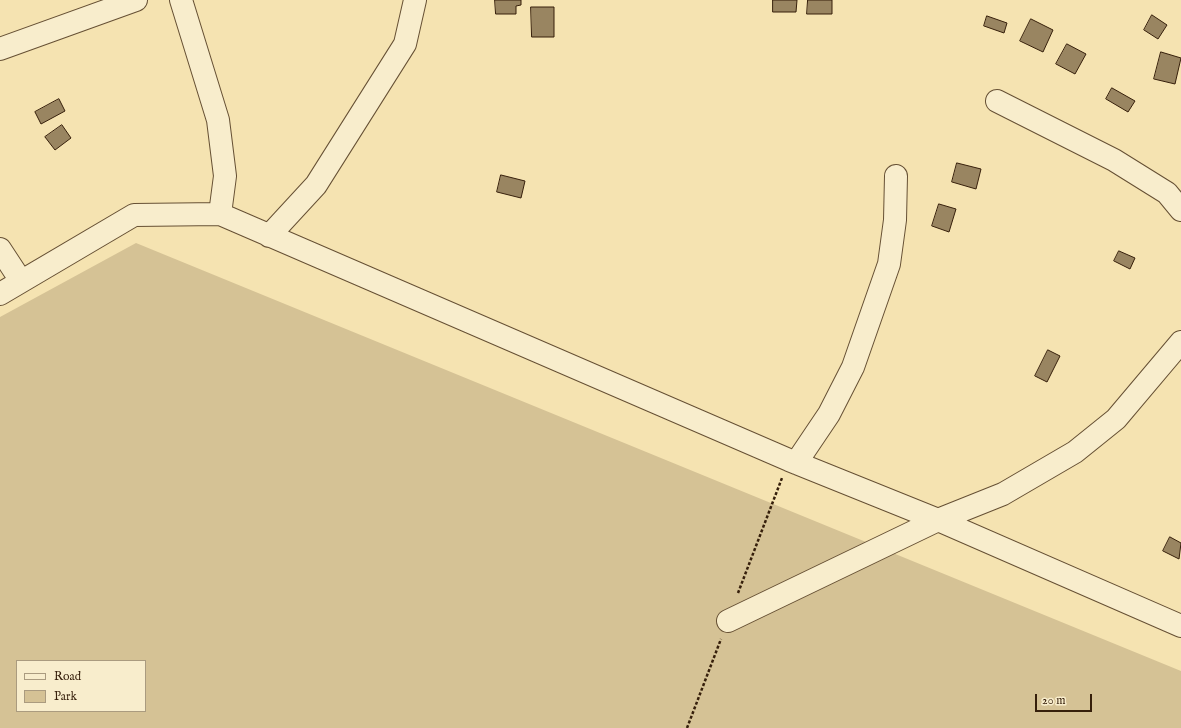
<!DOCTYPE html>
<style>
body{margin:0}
#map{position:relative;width:1181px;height:728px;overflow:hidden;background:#f5e3b1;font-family:"IM FELL English",serif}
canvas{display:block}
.legend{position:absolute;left:16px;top:660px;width:130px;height:52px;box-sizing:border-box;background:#f8edcc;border:1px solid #aa9b7f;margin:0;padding:5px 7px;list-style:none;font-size:12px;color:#361f0b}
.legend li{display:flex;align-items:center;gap:8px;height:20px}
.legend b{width:20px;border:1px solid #aa9b7f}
.scale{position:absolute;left:1035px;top:694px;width:57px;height:18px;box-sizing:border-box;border:2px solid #361f0b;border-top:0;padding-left:5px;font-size:12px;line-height:14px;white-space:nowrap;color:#361f0b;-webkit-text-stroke:3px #f8edcc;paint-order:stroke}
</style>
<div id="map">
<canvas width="1181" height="728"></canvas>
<ul class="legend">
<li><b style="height:5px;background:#f8edcc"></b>Road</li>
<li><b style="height:11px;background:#d5c295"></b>Park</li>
</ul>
<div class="scale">20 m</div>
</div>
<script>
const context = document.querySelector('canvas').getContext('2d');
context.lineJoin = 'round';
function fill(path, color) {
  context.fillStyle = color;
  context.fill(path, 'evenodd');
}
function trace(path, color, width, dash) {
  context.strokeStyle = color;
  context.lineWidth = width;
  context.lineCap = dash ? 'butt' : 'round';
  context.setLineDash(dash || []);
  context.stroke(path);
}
fill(new Path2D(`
 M136,243L1181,671V728H0V317ZM17,661H145V711H17Z`), '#d5c295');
const building = new Path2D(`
 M495,0H521V5L516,6V14H496Z
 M773,0H797L796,12H773Z
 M808,0H832V14H807Z
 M531,7H554V37H532Z
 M1152,15L1167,25L1158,39L1144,30Z
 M987,16L1007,23L1004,33L984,26Z
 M1031,19L1053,30L1043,52L1020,41Z
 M1067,44L1086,54L1075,74L1056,64Z
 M1161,52L1181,58L1175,84L1154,79Z
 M1112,88L1135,101L1128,112L1106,99Z
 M59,99L65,111L41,124L35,112Z
 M62,125L71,138L55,150L45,137Z
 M957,163L981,169L976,189L952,182Z
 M501,175L525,181L521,198L497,192Z
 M939,204L956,209L949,232L932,226Z
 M1119,251L1135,258L1130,269L1114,261Z
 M1048,350L1060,356L1047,382L1035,376Z
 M1170,537L1181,543L1179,559L1163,551Z`);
fill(building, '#998561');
trace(building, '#361f0b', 1);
const minor = new Path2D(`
 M181,0L218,120L225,176L220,214
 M0,49L136,0
 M997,101L1114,160L1167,193L1181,210
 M269,236L316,185L405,44L415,0
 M0,249L21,281
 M0,294L134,215L220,214L789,460L938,520L1181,626
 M796,463L829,414L853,367L889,264L895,220L896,176
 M728,621L938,520L1003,494L1075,452L1116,419L1181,342`);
trace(minor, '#665034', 24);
trace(new Path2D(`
 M738,593L782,478
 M687,728L721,639`), '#361f0b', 2.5, [3, 2]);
trace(minor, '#f8edcc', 22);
</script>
